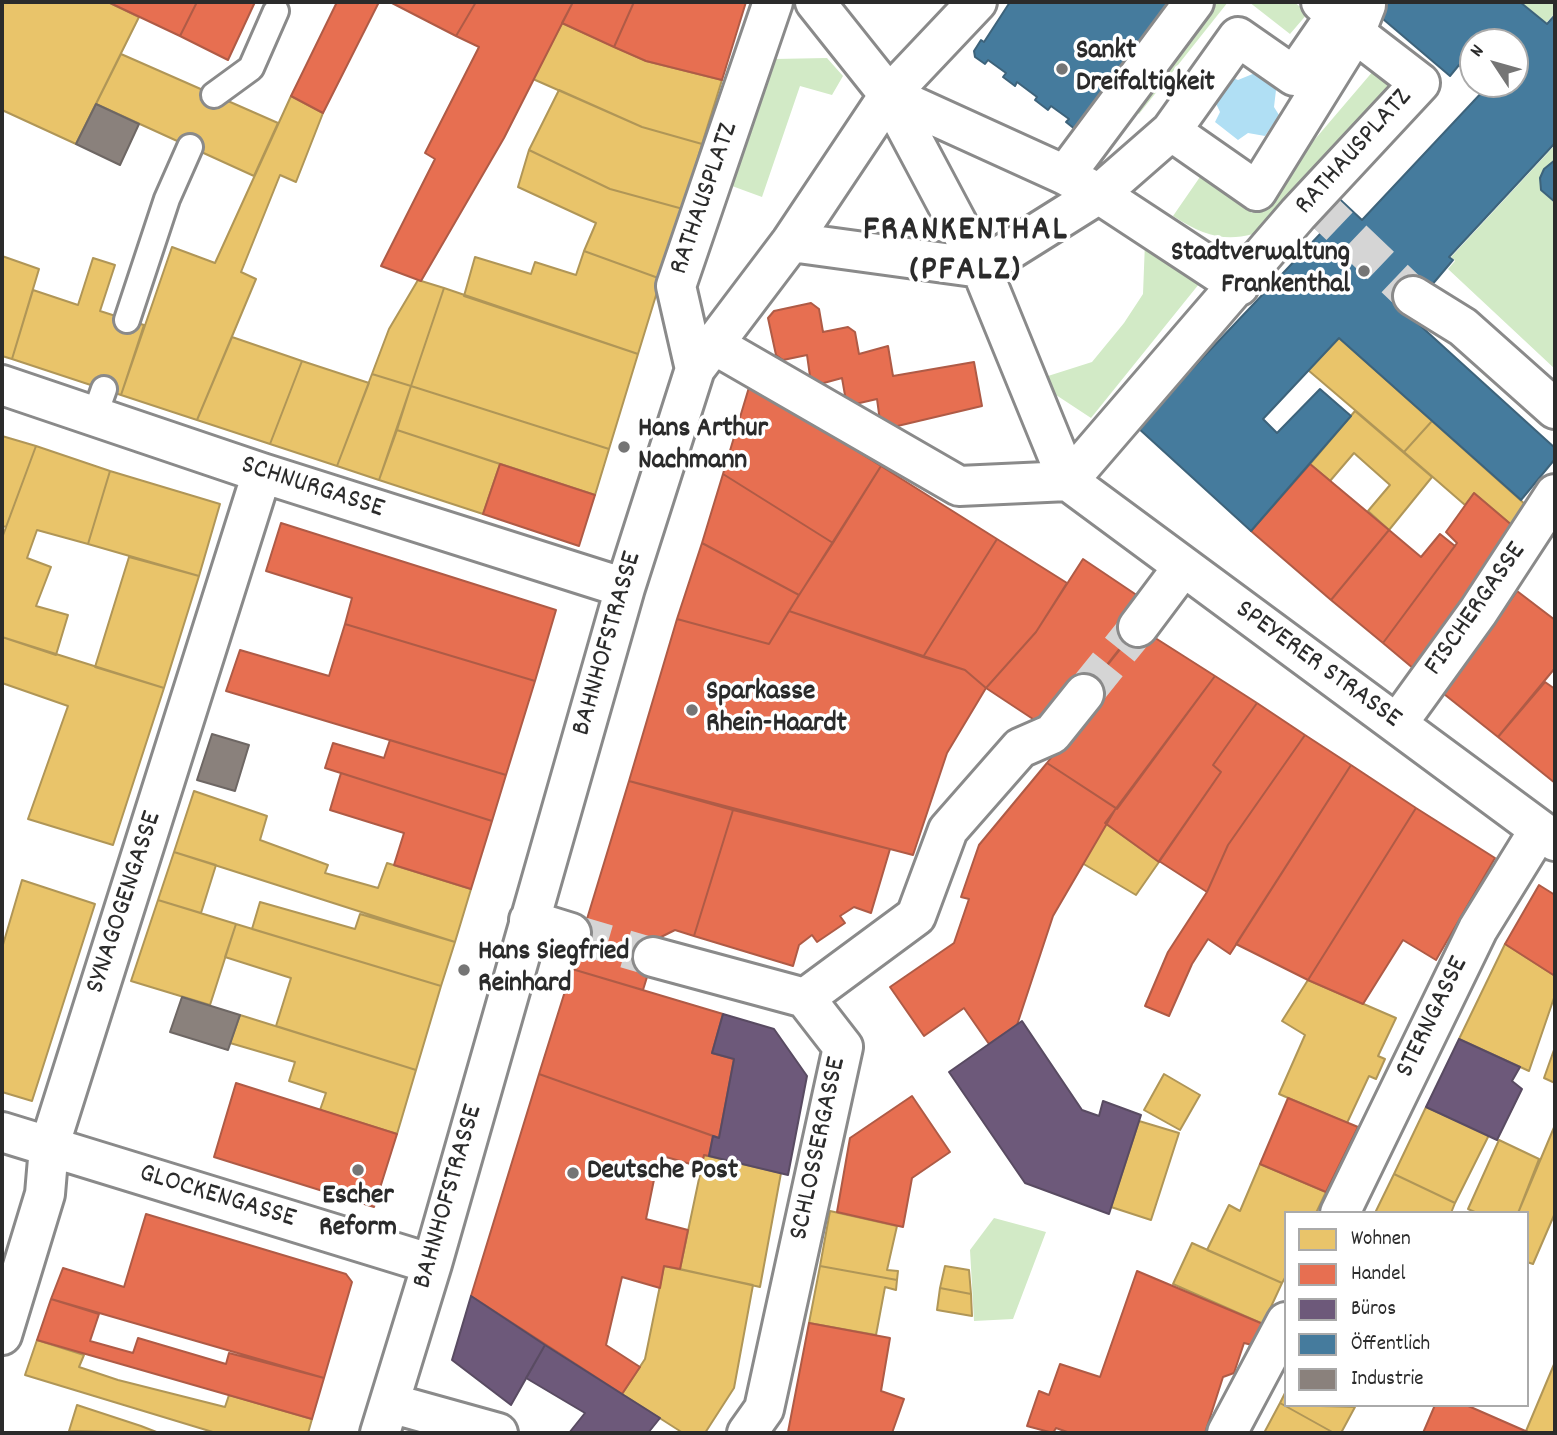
<!DOCTYPE html>
<meta charset="utf-8">
<style>
body{margin:0}
#map{position:relative;width:1557px;height:1435px;overflow:hidden;background:#fff;font-family:Dekko,sans-serif}
canvas{display:block}
.frame{position:absolute;inset:0;border:4px solid #2b2b2b;pointer-events:none}
.legend{position:absolute;left:1284px;top:1211px;width:245px;height:196px;box-sizing:border-box;background:#fff;border:2px solid #aaa;margin:0;padding:9px 12px;list-style:none;font-size:21px;color:#2b2b2b}
.legend li{display:flex;align-items:center;gap:14px;height:35px}
.legend b{width:35px;border:2px solid #aaa}
.north{position:absolute;left:1459px;top:28px;width:70px;height:70px;box-sizing:border-box;background:#fff;border:2px solid #aaa;border-radius:50%;rotate:306deg;font-size:19px;font-weight:700;line-height:28px;text-align:center;color:#2b2b2b}
.north::after{content:'';display:block;margin:auto;width:24px;height:32px;background:#757575;clip-path:polygon(50% 0,100% 100%,50% 72%,0 100%)}
</style>
<div id="map">
<canvas width="1557" height="1435"></canvas>
<div class="frame"></div>
<ul class="legend">
<li><b style="height:19px;background:#e9c46a"></b>Wohnen</li>
<li><b style="height:19px;background:#e76f51"></b>Handel</li>
<li><b style="height:19px;background:#6d597a"></b>Büros</li>
<li><b style="height:19px;background:#457b9d"></b>Öffentlich</li>
<li><b style="height:19px;background:#8a817c"></b>Industrie</li>
</ul>
<div class="north">N</div>
</div>
<script>
const context = document.querySelector('canvas').getContext('2d');
context.lineJoin = 'round';
function fill(path, color) {
  context.fillStyle = color;
  context.fill(path, 'evenodd');
}
function trace(path, color, width, dash) {
  context.strokeStyle = color;
  context.lineWidth = width;
  context.lineCap = dash ? 'butt' : 'round';
  context.setLineDash(dash || []);
  context.stroke(path);
}
function label(font, color, halo, rows, align = 'center') {
  context.font = font + ' Dekko,sans-serif';
  context.lineWidth = 7;
  context.setLineDash([]);
  context.textBaseline = 'middle';
  context.strokeStyle = halo;
  context.fillStyle = color;
  for (const [text, x, y, turn = 0] of rows) {
    context.save();
    context.translate(x, y);
    context.rotate((+turn || 0) * Math.PI / 180);
    context.textAlign = isNaN(turn) ? turn : align;
    if (halo) context.strokeText(text, 0, 0);
    context.fillText(text, 0, 0);
    context.restore();
  }
}
fill(new Path2D(`
 M1206,2H1228L1139,114L1125,103Z
 M1249,2H1294L1308,13L1290,34Z
 M1521,2H1555V13L1546,23Z
 M827,58L843,76L832,95L800,86L762,197L732,186L774,59Z
 M1374,70L1396,89L1277,225C1236,244 1211,241 1173,216L1202,174L1252,213Z
 M1555,145V369L1448,269L1455,261L1451,257Z
 M1145,242L1199,284L1091,418L1050,391L1048,376L1092,362L1124,323L1143,294Z
 M994,1218L1046,1232L1013,1319L974,1321L970,1250Z`), '#d2eac6');
fill(new Path2D(`
 M1255,73L1276,90L1274,107L1279,115L1265,136L1248,133L1238,140L1215,122L1220,112L1213,97L1229,76L1238,80Z`), '#b0dff4');
const homes = new Path2D(`
 M2,2H108L139,17L76,144L2,110Z
 M562,23L646,61L722,80L702,144L642,127L533,79Z
 M121,54L278,123L254,176L96,104Z
 M559,90L642,127L702,144L683,209L610,189L529,150Z
 M291,96L323,113L296,182L280,175L241,272L256,279L197,420L121,395L172,247L215,263Z
 M529,150L610,189L683,209L661,279L584,251L596,223L518,187Z
 M584,251L661,279L638,354L464,296L475,257L531,274L535,262L576,275Z
 M2,256L39,269L12,359L2,356Z
 M93,258L115,265L100,311L144,325L121,395L12,359L33,290L78,305Z
 M418,280L444,288L411,386L372,374L389,329Z
 M444,288L638,354L609,449L411,386Z
 M232,337L302,361L270,444L197,420Z
 M1339,338L1432,421L1404,452L1308,370Z
 M302,361L369,383L337,466L270,444Z
 M372,374L411,386L379,480L337,466Z
 M411,386L609,449L595,495L397,430Z
 M1355,411L1432,477L1389,530L1368,511L1390,485L1354,453L1330,481L1310,464Z
 M1432,421L1527,506L1514,527L1474,493L1465,505L1404,452Z
 M397,430L500,464L483,514L379,480Z
 M2,436L36,446L6,527L2,526Z
 M36,446L110,471L88,544L37,530L27,558L51,567L36,606L68,615L56,655L2,637V538Z
 M110,471L220,504L199,576L88,544Z
 M129,557L199,576L164,688L95,667Z
 M2,637L164,688L113,845L28,819L68,706L2,683Z
 M194,791L267,816L260,840L328,865L325,873L378,888L387,863L471,889L455,942L174,852Z
 M1105,823L1159,862L1136,895L1082,863Z
 M174,852L216,865L201,913L158,900Z
 M22,880L95,904L32,1101L2,1092V948Z
 M158,900L236,924L210,1005L131,981Z
 M260,902L355,929L360,914L455,942L441,986L252,929Z
 M236,924L441,986L416,1070L276,1026L291,978L225,957Z
 M1505,944L1555,976V995L1529,1071L1459,1039Z
 M1308,980L1396,1018L1378,1056L1385,1059L1376,1079L1369,1076L1347,1123L1279,1094L1305,1035L1282,1021Z
 M240,1015L416,1070L397,1134L320,1110L326,1093L289,1081L295,1062L230,1043Z
 M1555,1047V1083L1544,1078Z
 M1164,1074L1200,1095L1180,1130L1144,1110Z
 M1426,1107L1489,1135L1455,1203L1394,1174Z
 M1139,1121L1179,1133L1151,1220L1111,1207Z
 M1555,1125V1213L1533,1264L1527,1262V1213H1518Z
 M1499,1140L1539,1159L1518,1213H1477L1468,1209Z
 M704,1155L781,1173L760,1287L680,1269Z
 M1260,1164L1326,1192L1316,1213H1286V1276L1282,1283L1207,1250L1229,1205L1240,1211Z
 M1394,1174L1455,1203L1451,1213H1375Z
 M830,1211L897,1226L887,1270L898,1271L897,1280L820,1266Z
 M1192,1243L1282,1283L1263,1324L1173,1284Z
 M664,1266L753,1285L734,1388L705,1433H683L622,1394L645,1359Z
 M820,1266L897,1280L896,1290L885,1287L876,1335L809,1323Z
 M945,1266L969,1270L971,1294L940,1288Z
 M940,1288L971,1294L972,1316L937,1310Z
 M37,1340L84,1355L79,1367L118,1380L225,1407L229,1395L312,1419L308,1433H216L25,1375Z
 M1555,1362V1433H1530L1526,1431Z
 M1286,1391V1405L1355,1407L1341,1433H1334L1280,1403Z
 M1280,1403L1334,1433H1264Z
 M77,1405L141,1426L159,1433L69,1431Z`);
fill(homes, '#e9c46a');
trace(homes, '#b09657', 2);
const shops = new Path2D(`
 M108,2H197L180,36Z
 M197,2H255L228,60L180,36Z
 M337,2H379L323,113L291,96Z
 M390,2H476L456,36Z
 M476,2H573L504,138L421,281L381,266L435,159L425,153L479,47L456,36Z
 M573,2H634L614,47L562,23Z
 M634,2H746L722,80L646,61L614,47Z
 M811,303L819,309L823,332L848,327L855,332L859,354L888,346L893,376L974,362L982,406L889,428L880,421L877,399L851,405L846,401L842,378L820,384L810,376L807,355L783,360L776,355L768,318L774,311Z
 M750,384L881,466L833,543L723,474Z
 M500,464L595,495L579,546L483,514Z
 M1310,464L1389,530L1331,600L1251,531Z
 M881,466L997,539L923,657L789,611Z
 M723,474L833,543L799,595L702,543Z
 M1474,493L1514,527L1414,669L1383,643L1457,543L1446,532Z
 M281,523L556,610L535,681L345,624L352,598L266,571Z
 M1389,530L1421,557L1440,534L1455,546L1383,643L1331,600Z
 M997,539L1067,583L1036,632L986,688L965,670L923,657Z
 M702,543L799,595L769,644L677,619Z
 M1083,559L1153,606L1084,694L1042,725L986,688L1036,632Z
 M1517,591L1555,620V668L1498,737L1444,694Z
 M789,611L965,670L986,688L947,753L913,855L629,781L677,619L769,644Z
 M345,624L535,681L506,775L226,691L240,650L329,676Z
 M1138,627L1215,676L1117,809L1047,763L1093,701L1084,694Z
 M1215,676L1257,703L1213,765L1221,772L1159,862L1105,823Z
 M1545,682L1555,689V783L1498,737Z
 M1257,703L1305,735L1228,845L1207,892L1159,861L1221,772L1213,765Z
 M1305,735L1351,765L1230,954L1208,939L1192,964L1169,1016L1145,1006L1168,952L1207,892L1228,845Z
 M390,740L506,775L492,821L325,768L333,743L384,758Z
 M1047,763L1116,808L1053,916L1017,1025L989,1044L964,1008L924,1036L890,987L954,943L969,899L961,897L979,845Z
 M1351,765L1416,808L1308,980L1236,944Z
 M341,773L492,821L471,889L394,865L404,833L330,810Z
 M629,781L733,810L694,936L675,930L659,938L643,990L572,969L577,952L569,949L579,917L587,919Z
 M1416,808L1495,858L1436,960L1403,940L1363,1004L1308,980Z
 M733,810L890,849L871,913L854,907L840,916L845,923L817,942L812,935L799,945L793,966L694,936Z
 M1539,885L1555,895V976L1505,944Z
 M572,969L723,1014L712,1053L734,1059L719,1138L539,1074Z
 M539,1074L713,1136L709,1156L704,1155L701,1167L659,1155L646,1219L688,1230L680,1269L664,1266L660,1288L622,1277L606,1345L640,1367L622,1394L471,1296Z
 M236,1083L397,1134L374,1207L214,1157Z
 M912,1096L950,1152L912,1178L903,1227L837,1212L850,1138Z
 M1288,1098L1358,1127L1326,1192L1260,1164Z
 M146,1214L346,1274L352,1282L324,1378L51,1299L63,1268L124,1287Z
 M1137,1271L1263,1324L1252,1345L1244,1343L1234,1373L1223,1377L1205,1433H1070L1056,1428L1053,1433L1027,1426L1039,1391L1049,1395L1060,1364L1100,1377Z
 M51,1299L99,1314L90,1341L133,1353L138,1338L226,1364L229,1353L324,1378L312,1419L37,1340Z
 M809,1323L890,1338L881,1391L904,1399L892,1433L788,1432Z
 M1435,1405H1466L1530,1433H1423Z`);
fill(shops, '#e76f51');
trace(shops, '#af5b46', 2);
const offices = new Path2D(`
 M723,1014L774,1029L807,1076L788,1175L709,1156L713,1136L719,1138L734,1059L712,1053Z
 M1022,1021L1082,1110L1099,1116L1103,1101L1141,1115L1109,1214L1025,1183L949,1072Z
 M1459,1039L1520,1067L1512,1081L1522,1089L1497,1140L1426,1107Z
 M471,1296L545,1345L511,1405L452,1360Z
 M545,1345L622,1394L660,1418L648,1433H569L585,1413L526,1378Z`);
fill(offices, '#6d597a');
trace(offices, '#594b62', 2);
const public = new Path2D(`
 M1010,2L1014,3L1179,2L1076,130L1066,122L1069,119L1051,106L1048,110L1035,100L1037,97L1017,82L1015,86L1003,77L1006,73L988,60L985,64L975,57L974,51L981,40L984,42Z
 M1363,2H1520L1547,24L1555,15V143L1449,257L1453,260L1431,286L1402,309L1555,448V459L1521,500L1339,338L1263,419L1277,433L1320,389L1351,416L1251,531L1137,427L1321,233L1305,218L1331,191L1362,220L1485,89L1480,84H1515V42H1473V78L1459,65L1450,76Z
 M1555,160V202L1541,190L1540,178L1544,169Z`);
fill(public, '#457b9d');
trace(public, '#3d637b', 2);
const industry = new Path2D(`
 M96,104L139,124L120,165L76,144Z
 M212,734L249,745L235,791L197,780Z
 M182,997L240,1015L228,1050L170,1032Z`);
fill(industry, '#8a817c');
trace(industry, '#6e6764', 2);
trace(new Path2D(`
 M1312,200L1413,296
 M1084,694L1138,627
 M571,933L653,957`), '#d5d5d5', 38, [38, 19]);
const lane = new Path2D(`
 M214,95L251,68L276,11
 M127,320L167,199L190,147
 M94,417L104,389`);
const street = new Path2D(`
 M815,2L889,95L981,268L1068,481L1555,841
 M1355,33L1257,191L1171,131L1238,37L1294,76L1334,18L1355,33L1366,5
 M889,95L1065,175L1099,194L1239,286
 M1065,175L1194,2
 M791,242L981,268L1099,194L1171,131
 M1413,296L1463,327L1555,409
 M713,344L959,486L1068,481L1298,214L1420,83L1355,33L1321,2
 M695,369L676,286L773,2
 M2,385L262,473L625,588
 M1138,627L1183,567
 M1397,724L1478,612L1555,494
 M529,920L571,933
 M653,957L805,998
 M2,1132L432,1264
 M1340,1213L1478,929L1539,830
 M2,1335L45,1194L49,1147L262,473
 M390,1403L498,1433
 M380,1433L432,1264L625,588L695,369L791,242L889,95L977,2
 M747,1433L764,1409L843,1047L805,998L916,916L948,830L1020,748L1052,734L1084,694
 M1227,1433L1286,1322`);
trace(lane, '#8a8a8a', 30);
trace(street, '#8a8a8a', 44);
trace(lane, '#fff', 24);
trace(street, '#fff', 38);
for (const [x, y, r, color] of [
 [1062,69,7,"#757575"],
 [1364,271,7,"#757575"],
 [624,447,7,"#757575"],
 [692,710,7,"#757575"],
 [464,970,7,"#757575"],
 [358,1170,7,"#757575"],
 [573,1173,7,"#757575"]
]) {
  const dot = new Path2D();
  dot.arc(x, y, r, 0, 2 * Math.PI);
  context.fillStyle = color;
  context.fill(dot);
  trace(dot, '#fff', 2.5);
}
label('bold 28px', '#2b2b2b', '#fff', [
 ["Sankt",1076,53],
 ["Dreifaltigkeit",1076,85],
 ["Stadtverwaltung",1350,255,"right"],
 ["Frankenthal",1350,287,"right"],
 ["Hans Arthur",638,431],
 ["Nachmann",638,463],
 ["Sparkasse",706,694],
 ["Rhein-Haardt",706,726],
 ["Hans Siegfried",478,954],
 ["Reinhard",478,986],
 ["Deutsche Post",587,1173],
 ["Escher",358,1198,"center"],
 ["Reform",358,1230,"center"]
], 'left');
label('28px', '#2b2b2b', '#fff', [
 ["RATHAUSPLATZ",1355,153,-48],
 ["RATHAUSPLATZ",706,199,-71],
 ["SCHNURGASSE",312,489,18],
 ["FISCHERGASSE",1477,610,-55],
 ["BAHNHOFSTRASSE",609,644,-74],
 ["SPEYERER STRASSE",1317,666,36],
 ["SYNAGOGENGASSE",126,903,-72],
 ["STERNGASSE",1434,1018,-64],
 ["SCHLOSSERGASSE",820,1149,-78],
 ["BAHNHOFSTRASSE",450,1197,-74],
 ["GLOCKENGASSE",217,1198,17]
]);
context.letterSpacing = '2px';
label('bold 35px', '#2b2b2b', '#fff', [
 ["FRANKENTHAL",966,233],
 ["(PFALZ)",966,273]
]);
context.letterSpacing = '0px';
</script>
